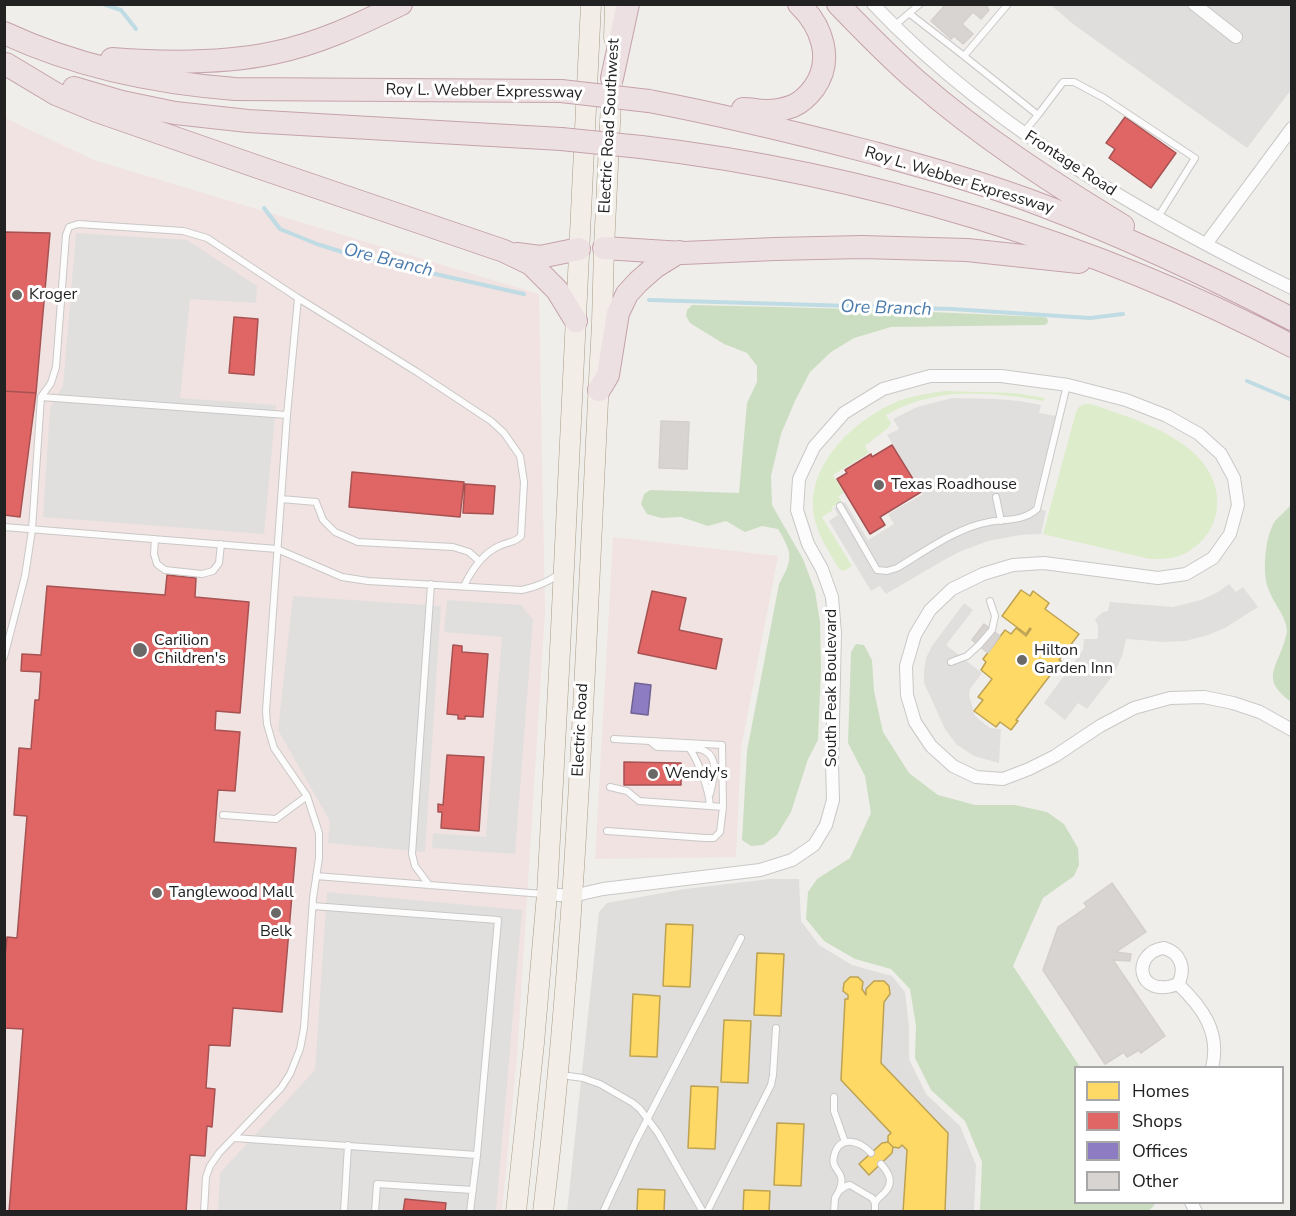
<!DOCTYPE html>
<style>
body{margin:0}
#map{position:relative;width:1296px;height:1216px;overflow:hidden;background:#f0eeeb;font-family:"Nunito Sans",sans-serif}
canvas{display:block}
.frame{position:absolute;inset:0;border:6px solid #222;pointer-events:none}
.legend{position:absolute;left:1074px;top:1066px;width:210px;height:138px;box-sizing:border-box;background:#fff;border:2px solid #a7a7a7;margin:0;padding:8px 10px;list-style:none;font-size:18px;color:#222}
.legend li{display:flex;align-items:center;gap:12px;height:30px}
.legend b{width:30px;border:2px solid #a7a7a7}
</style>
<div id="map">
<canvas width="1296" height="1216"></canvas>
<div class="frame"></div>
<ul class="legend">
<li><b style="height:16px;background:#ffd966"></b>Homes</li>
<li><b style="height:16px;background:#e06666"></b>Shops</li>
<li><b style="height:16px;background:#8e7cc3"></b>Offices</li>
<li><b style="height:16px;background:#d7d4d2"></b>Other</li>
</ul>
</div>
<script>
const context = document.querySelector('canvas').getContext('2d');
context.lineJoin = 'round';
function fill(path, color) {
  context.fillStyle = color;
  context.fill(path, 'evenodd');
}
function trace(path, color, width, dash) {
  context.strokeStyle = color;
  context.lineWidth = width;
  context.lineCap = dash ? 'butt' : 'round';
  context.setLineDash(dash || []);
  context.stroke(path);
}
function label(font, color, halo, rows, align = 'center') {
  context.font = font + ' "Nunito Sans",sans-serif';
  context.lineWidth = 6;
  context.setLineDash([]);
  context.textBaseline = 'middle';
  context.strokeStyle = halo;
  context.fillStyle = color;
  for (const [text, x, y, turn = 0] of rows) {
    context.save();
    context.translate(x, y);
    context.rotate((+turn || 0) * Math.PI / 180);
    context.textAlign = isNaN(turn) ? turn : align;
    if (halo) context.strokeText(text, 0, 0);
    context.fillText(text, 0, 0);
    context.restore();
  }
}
fill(new Path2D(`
 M1051,5H1291V90L1247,148L1073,24Z
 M770,879H799L801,921L819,945L852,965L892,976L905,992L909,1027V1059L926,1094L960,1126L976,1165L974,1211L567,1212L599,912L607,903L685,889Z`), '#dfdedc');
fill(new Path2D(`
 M5,118L94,160L539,294L545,612L517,1057L502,1211L5,1212Z
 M613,537L778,556L741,748L736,857L595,859Z`), '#f1e3e1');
fill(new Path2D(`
 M945,391L1015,393L1045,398L1044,401C988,392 938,386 886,415L891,423L888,428L865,446L869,453L833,475L844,493L838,496L842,502L832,507L833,510L822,517L852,566L844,571L839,569C828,550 814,530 813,507C811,459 859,416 901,400C915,395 931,393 945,391Z
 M1084,404H1091C1126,416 1170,429 1197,456C1227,486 1224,532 1186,553C1175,559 1162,559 1150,559L1043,534L1076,412L1079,407Z`), '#ddeccb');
fill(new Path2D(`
 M692,305C809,307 925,311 1042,317L1047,318L1048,321L1047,324L1044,325L891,327L854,338L831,352L810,372L795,401L781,434L771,476L772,505L803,559L815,591L820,622L821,667L818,740L808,759L791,812L777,835L763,845L751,846L742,840L747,751L779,584C793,559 793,554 778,529L762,526L745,532L726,521L708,526L681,517L661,518L647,514L641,504L644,494L650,490L739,493L747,403L757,382V366L747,353L724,344L690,323L686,316L687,310Z
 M1291,505V702C1262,680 1274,672 1284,643C1285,639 1287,634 1287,630C1285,614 1273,603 1268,588C1262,572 1265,536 1275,521C1280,516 1286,510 1291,505Z
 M856,644L864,645L872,660L874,691L883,732L909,773L938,795L975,805H1015L1047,812L1064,824L1078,848L1079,865L1074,876L1043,898L1013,966L1080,1067L1076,1068V1202L1155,1203L1153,1207L1148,1211H980L982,1162L965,1121L931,1090L915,1058L916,1026L910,989L891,969L855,959L824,941L806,919L808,892L817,879L850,858L871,813L865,776L848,743L851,652Z`), '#cbdec1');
fill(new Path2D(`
 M76,233L187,240L257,286L256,303L190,299L180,398L276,405L264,534L43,517L50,408L63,386Z
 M952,398L996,399L1019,401L1041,405L1039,413L1056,416L1033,507L1046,511L1041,534L1020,535L988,541L959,552L944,560L886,594L880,586L871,591L829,521L838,515L834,508L845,502L868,540L894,524L888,514L923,494L887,435L899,429L893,419L917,407Z
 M1229,584L1236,592L1243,587L1258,607L1225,628L1205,636L1185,641L1165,642L1126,639L1122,656L1114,674L1087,709L1078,703L1065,720L1044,703L1083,650L1084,639H1096L1098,638V626L1095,619L1103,612L1108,611L1110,602L1173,607L1201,600L1218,592Z
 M293,596L441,606L425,852L328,843L330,821L278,730Z
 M447,600L521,605L533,620L515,854L432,848L433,833L486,837L502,637L444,632Z
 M964,603L973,610L946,645L982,673L970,689L969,695L975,716L990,728L1001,729L999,763L974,756L956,744L945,729L924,683V671L926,658L932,646Z
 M327,892L522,910L496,1211L218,1212L220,1173L315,1070Z`), '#e0dfde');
const homes = new Path2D(`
 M1021,590L1030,596L1033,591L1049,603L1045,609L1079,634L1059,660L1061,661L1016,720L1018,721L1011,730L1000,722L996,727L974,711L983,700L978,697L992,679L981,670L986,662L983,659L1005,630L1011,634L1016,628L1026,636L1031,629L1030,628L1026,634L1002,616Z
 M666,924L693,925L690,987L663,986Z
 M757,953L784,954L781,1016L754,1015Z
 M850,977H858L863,982L862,989L866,995V989L874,981H884L889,986L890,994L884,1002L881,1063L948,1133L945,1212H903L907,1150L902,1145L899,1148L893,1147L888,1142V1136L891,1133L841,1080L845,999H848V995L843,991L844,983Z
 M633,994L660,996L657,1057L630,1056Z
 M724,1020L751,1021L748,1083L721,1082Z
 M691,1086L718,1087L715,1149L688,1148Z
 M777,1123L804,1124L801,1186L774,1185Z
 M888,1142L893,1147L892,1153L869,1175L859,1164L882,1143Z
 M638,1189L665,1190L664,1212H637Z
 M744,1190L770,1191L769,1212H743Z`);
fill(homes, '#ffd966');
trace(homes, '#bda252', 1.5);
const shops = new Path2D(`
 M1125,117L1176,153L1151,188L1109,158L1115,149L1106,143Z
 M4,232L50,233L36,393L4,391Z
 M234,317L258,319L254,375L229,373Z
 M4,391L36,393L20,517L4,515Z
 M892,445L921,492L880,517L885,525L870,534L837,479L847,473L845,470L871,454L872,457Z
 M352,472L464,482L460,517L349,507Z
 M465,484L495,486L493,514L463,513Z
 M167,575L196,578L195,597L249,602L240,713L216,711L215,730L240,732L235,791L218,790L214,842L296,848L282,1012L233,1008L230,1046L209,1045L206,1088L215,1089L212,1127L207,1126L205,1156L190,1155L186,1212H9L23,1029L4,1028V967L7,937L17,938L27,816L14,815L19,748L31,749L35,700H39L41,672L21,671L22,654L41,655L47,586L165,595Z
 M652,591L686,598L679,630L722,639L716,669L638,653Z
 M453,645L462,646V652L488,654L483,717L465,716V719H458V715L447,714Z
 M447,755L484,757L479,831L441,828L442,812H438V804L443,805Z
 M624,762L681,763V785H624Z
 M405,1199L446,1203L445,1212H403Z`);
fill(shops, '#e06666');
trace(shops, '#a75252', 1.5);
const offices = new Path2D(`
 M635,683L651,685L648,715L631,713Z`);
fill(offices, '#8e7cc3');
trace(offices, '#6e6193', 1.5);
trace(new Path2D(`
 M103,4L121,10L136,29
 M264,208L280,229L317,244L355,256L524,294
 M649,300L952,309L1090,318L1123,314
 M1247,381L1292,400`), '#bfdbe3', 4);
const building = new Path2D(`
 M946,4H989L987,7L989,10L981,19L973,12L962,24L973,34L963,44L954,36L951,39L931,21Z
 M661,421L689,422L687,469L659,468Z
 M984,624L1000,636L988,653L972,640Z
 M1112,883L1146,932L1116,952L1131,954L1130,961L1113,960L1165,1036L1141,1053L1139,1050L1127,1057L1124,1052L1105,1064L1043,970L1058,927L1087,907L1084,903Z`);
fill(building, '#d7d4d2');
trace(building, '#d3d0cc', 1.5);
const lane = new Path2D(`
 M910,14L964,56L1038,115L1023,133
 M894,26L920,4
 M964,56L1008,4
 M1038,115L1063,82H1074L1104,98L1195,158L1158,217
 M41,397L287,415
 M996,497L1001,521
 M281,499L316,502L323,520L335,532L358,542L453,547L469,552L479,561
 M840,506L877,570L887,571L897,568C924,552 958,527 989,522C1006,519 1024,521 1037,509L1067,385
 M4,527L277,549L342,577L368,581L522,590C536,587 547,583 559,574
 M155,539L154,554L157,564L165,570L202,574L213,571L219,563L221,544
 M4,657L25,576L32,530L41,397L51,383L56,367L66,235L69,227L78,224L183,231L207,238L298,298L417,372L491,421L504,433L520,456L524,482L521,536C515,543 507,542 499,546C482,554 472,569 464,586
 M951,662L967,656L979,645L992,630L995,616L990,601
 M651,742L657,747L689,748C699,761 709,791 710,806
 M689,748C694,749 700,748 705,751C720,759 713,781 710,794
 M610,787L627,791L639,801L723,807L722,745L614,739
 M223,815L276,819L307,796
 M607,831L705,838H714L720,832L723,807
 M316,876L543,894
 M429,885L415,866L412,854L431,584
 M561,1075L583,1078L600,1084L633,1103L640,1109L658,1133L703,1212
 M834,1097V1111L845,1142
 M234,1138L477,1155L498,920L313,906
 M839,1191C848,1170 830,1172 834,1156C839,1134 860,1141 871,1153
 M875,1203C878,1197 882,1196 886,1191C894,1181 888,1172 881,1164
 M204,1212L206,1177L210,1166L219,1153L281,1088L290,1074L300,1049L304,1028L313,898L319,858V833L307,796L274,748L267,724L266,711L287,415L298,298
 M344,1212L348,1145
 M375,1212L377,1184L473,1190
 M470,1212L477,1155
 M603,1212L636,1141L741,938
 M707,1212L771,1085L773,1075L776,1028
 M834,1212L835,1198L839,1191L846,1186L850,1185L872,1198L875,1203V1212`);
const street = new Path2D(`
 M873,4C940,75 1017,132 1099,183C1161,221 1226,256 1292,288
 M1194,4L1236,37
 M1206,244L1292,128
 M547,894L572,896L603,889L760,870L792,860L814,845L826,825L833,800L832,763L835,633L832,597L822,569L808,544L797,510L799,479L814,447L844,413L883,389L930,376H1001L1068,385L1126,400L1167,416L1199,434L1221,454L1234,478L1238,505L1230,534L1213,558L1186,574L1158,578L1044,563L1013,565L983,574L952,589L930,610L915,635L906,666L907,695L915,722L931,746L953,766L976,777L1003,779L1029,769L1055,756L1100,726L1134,708L1170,698L1204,697L1233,703L1260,712L1292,730
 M1164,948C1181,953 1186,969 1178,984C1136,1000 1131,952 1164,948Z
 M1178,984C1202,1007 1221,1032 1212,1068
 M1191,1202L1196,1212`);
const primary = new Path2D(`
 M614,38L615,4
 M516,1212L534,1043L547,894L559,671L591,4
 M543,1212C579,917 586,619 602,323L604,248L612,82`);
const highway = new Path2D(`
 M838,4C864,31 889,57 917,81C980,136 1051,182 1123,226
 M4,33C77,67 155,83 235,89L561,91
 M112,59C165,63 221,64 273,53C318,44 360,24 401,4
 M6,64L56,94L97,111L261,168L504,251L531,264L557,290L576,321
 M612,78L628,4
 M74,88L122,102L175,113L248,121L561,139
 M649,101C723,115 797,133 870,152C928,168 987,184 1044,206C1129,238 1211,277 1292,319
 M743,109C751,109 758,111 766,111C774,111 785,109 793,106C802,102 808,96 814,88C834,60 822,26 799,4
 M641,147C863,173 1094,242 1292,346
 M604,248L683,253L775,249L862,247L967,250L1079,262
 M517,254L540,257L579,249
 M599,390L608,375L618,313L627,294L638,282L655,267L679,252`);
trace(lane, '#c9c8c7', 8);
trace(street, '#c9c8c7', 14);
trace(primary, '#a79c86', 21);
trace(highway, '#c5a2ac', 24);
trace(lane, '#fdfcfc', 6);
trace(street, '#fdfcfc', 12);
trace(primary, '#f3ede7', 20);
trace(highway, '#ece0e2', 22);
const highwayBridge = new Path2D(`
 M561,91L649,101
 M561,139L641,147`);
trace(highwayBridge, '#c5a2ac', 24, []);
trace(highwayBridge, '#ece0e2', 22);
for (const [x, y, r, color] of [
 [17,295,6,"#6a6968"],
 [879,485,6,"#6a6968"],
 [140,650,8,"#6a6968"],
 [1022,660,6,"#6a6968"],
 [653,774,6,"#6a6968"],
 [157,893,6,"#6a6968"],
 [276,913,6,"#6a6968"]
]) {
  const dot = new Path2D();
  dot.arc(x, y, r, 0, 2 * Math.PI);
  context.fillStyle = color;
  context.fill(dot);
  trace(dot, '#fff', 2);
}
label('16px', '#222', '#fff', [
 ["Roy L. Webber Expressway",484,92,1],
 ["Electric Road Southwest",610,126,-87],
 ["Frontage Road",1070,164,33],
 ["Roy L. Webber Expressway",959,181,17],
 ["South Peak Boulevard",832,688,-90],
 ["Electric Road",581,730,-87]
]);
label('16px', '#222', '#fff', [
 ["Kroger",29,295],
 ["Texas Roadhouse",891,485],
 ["Carilion",154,641],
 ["Children's",154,659],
 ["Hilton",1034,651],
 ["Garden Inn",1034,669],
 ["Wendy's",665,774],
 ["Tanglewood Mall",169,893],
 ["Belk",276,932,"center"]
], 'left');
label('italic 18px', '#4a7aab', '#fff', [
 ["Ore Branch",388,261,14],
 ["Ore Branch",886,309,2]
]);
</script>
